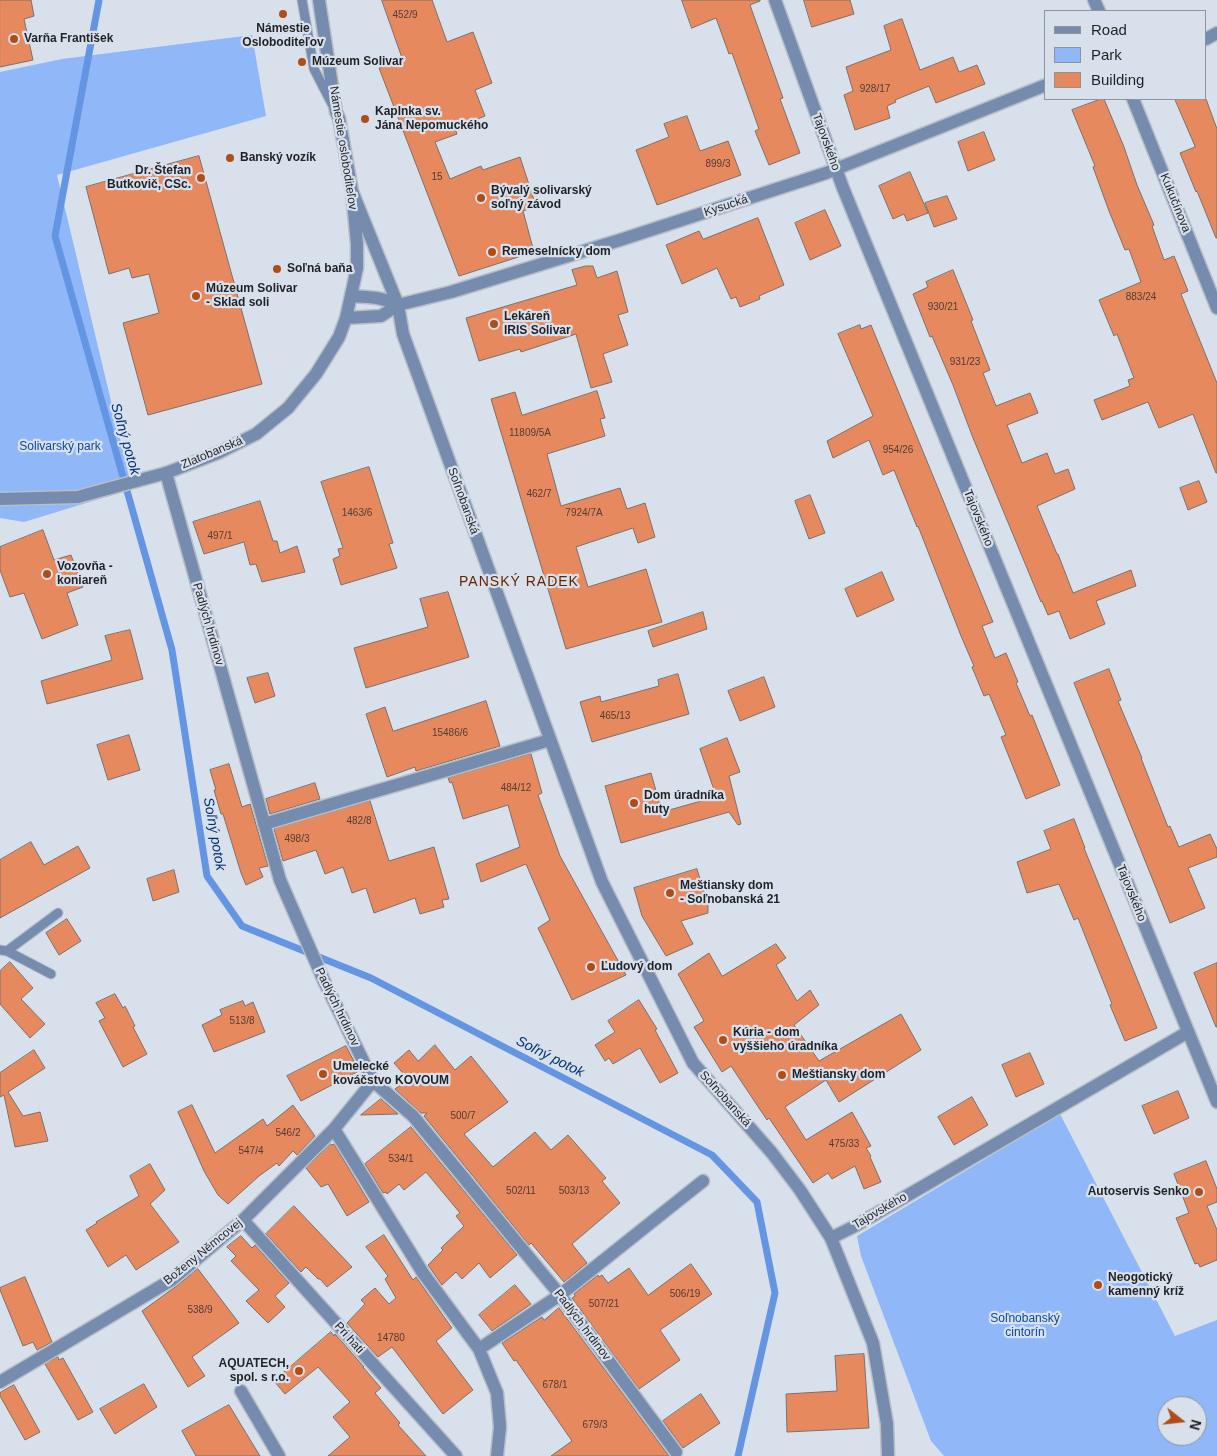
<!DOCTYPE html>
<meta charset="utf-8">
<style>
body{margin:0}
#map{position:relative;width:1217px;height:1456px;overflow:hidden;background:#d8e0eb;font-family:Helvetica,sans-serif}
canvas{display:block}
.legend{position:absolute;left:1044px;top:10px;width:162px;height:90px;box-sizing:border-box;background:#d8e0eb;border:1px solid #8e949c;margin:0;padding:6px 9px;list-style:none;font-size:15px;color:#1f2226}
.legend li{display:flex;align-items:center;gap:10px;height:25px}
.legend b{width:25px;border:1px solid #8e949c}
.north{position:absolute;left:1157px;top:1396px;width:50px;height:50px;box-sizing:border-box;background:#d8e0eb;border:1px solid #8e949c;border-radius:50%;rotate:106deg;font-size:14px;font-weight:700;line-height:20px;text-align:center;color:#1f2226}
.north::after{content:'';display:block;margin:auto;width:18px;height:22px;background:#b04d17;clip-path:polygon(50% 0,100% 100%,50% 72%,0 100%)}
</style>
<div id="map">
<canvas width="1217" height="1456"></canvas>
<ul class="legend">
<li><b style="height:6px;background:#768cae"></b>Road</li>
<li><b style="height:14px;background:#90b8f8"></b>Park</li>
<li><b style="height:14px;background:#e7895f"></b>Building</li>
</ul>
<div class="north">N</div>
</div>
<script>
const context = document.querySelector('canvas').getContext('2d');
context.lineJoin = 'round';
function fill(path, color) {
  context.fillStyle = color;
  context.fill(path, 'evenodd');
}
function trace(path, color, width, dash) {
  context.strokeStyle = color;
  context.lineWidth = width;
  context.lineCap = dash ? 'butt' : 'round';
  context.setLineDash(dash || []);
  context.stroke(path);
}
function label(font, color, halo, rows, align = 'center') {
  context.font = font + ' Helvetica,sans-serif';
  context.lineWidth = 4.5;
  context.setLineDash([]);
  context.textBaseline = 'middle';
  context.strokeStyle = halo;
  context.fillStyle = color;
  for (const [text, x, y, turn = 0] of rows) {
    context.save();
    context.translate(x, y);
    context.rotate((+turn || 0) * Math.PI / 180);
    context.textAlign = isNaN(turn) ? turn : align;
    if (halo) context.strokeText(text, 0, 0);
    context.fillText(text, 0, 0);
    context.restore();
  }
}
fill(new Path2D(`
 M252,35L266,116L57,175L132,489L24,522L0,518V72L62,59Z
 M1060,1114L1175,1336L1217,1320V1456H944L931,1441L861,1256L857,1236ZM1167,1406H1197V1436H1167Z`), '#90b8f8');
trace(new Path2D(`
 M99,0L55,236L172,650L207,876L242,926L371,978L712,1155L757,1202L775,1293L738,1456`), '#6495e3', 7);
const building = new Path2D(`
 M0,0H31L34,16L24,19L33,60L0,67Z
 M382,0H432L447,42L473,32L492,83L475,90L485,116L455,128L457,134L435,142L450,179L481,166L483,170L520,157L536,206L523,211L534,252L459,276L379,68L402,59Z
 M682,0H760V1L750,5L783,98L780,99L800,153L769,165L755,131L759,129L732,53L729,54L716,18L692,28Z
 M804,0H850L854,14L812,27Z
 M902,19L920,70L953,57L959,72L977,65L985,84L936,103L929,86L895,100L896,102L887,106L890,118L855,130L844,95L853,91L846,67L891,50L884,26Z
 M1101,99H1104L1124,147L1137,185L1154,225L1152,226L1164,260L1174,256L1188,291L1181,294L1217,383V473H1216L1193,414L1159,428L1148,402L1102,420L1094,400L1130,386L1128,380L1134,378L1117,334L1114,336L1099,300L1141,282L1129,249L1125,250L1109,211L1093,167L1095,166L1072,110Z
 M1175,99H1206L1217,129V238H1216L1197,191L1196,192L1180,153L1195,147Z
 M687,116L700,151L728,141L741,175L657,205L636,150L669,137L664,124Z
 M984,132L995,160L968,171L958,142Z
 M199,156L262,384L148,415L123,323L159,313L149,274L132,278L129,268L109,274L86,187Z
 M910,172L928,213L907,221L904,214L893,219L879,186Z
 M947,196L957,219L934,227L925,203Z
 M825,210L841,246L810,260L795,223Z
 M758,218L784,285L759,296L760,299L740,307L736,297L731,299L717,268L682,284L666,245L699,231L703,239Z
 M586,266H593L597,278L617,271L628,312L618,315L628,345L603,354L612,382L591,388L576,334L521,352L520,349L479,361L466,318L577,285L572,270Z
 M953,270L973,320L971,321L990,370L983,373L996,406L1030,393L1038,413L1007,425L1022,463L1047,453L1055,474L1068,469L1075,489L1037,506L1057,554H1058L1073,593L1131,570L1136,586L1096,601L1105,624L1070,639L1059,611L1048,615L1042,601L1041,602L973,438L953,385L932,336L930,337L913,294L928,287L926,282Z
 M860,325L861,329L871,325L993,622L982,626L995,658L1006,653L1018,682L1016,683L1030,716L1032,715L1060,785L1026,799L1001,737L1006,735L989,694L984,696L972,667L974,666L961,636L918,526L917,527L894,470L883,475L869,440L833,458L827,441L873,416L838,334Z
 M597,391L605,418L600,419L605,436L547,454L561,506L620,488L627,509L645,503L655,537L638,543L633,528L576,547L588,587L646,569L662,622L566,649L491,399L515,392L522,415Z
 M369,467L393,543L389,544L397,568L341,585L333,559L340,556L338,549L343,548L321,482Z
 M1199,481L1207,502L1188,510L1180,488Z
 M810,495L825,533L809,539L795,501Z
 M260,501L273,541H277L280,553L297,546L305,572L262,582L256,564L250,565L244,542L204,554L193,522Z
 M43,530L54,560L71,555L83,587L67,593L78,625L42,639L24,593L10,597L0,570V547Z
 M882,572L894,600L857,617L845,589Z
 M448,592L469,657L366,688L354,648L428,627L420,599Z
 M703,612L707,629L653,647L648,631Z
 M130,630L143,679L47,704L41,681L112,660L105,636Z
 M1109,669L1121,700L1118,701L1142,758H1141L1168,827L1170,826L1179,847L1210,834L1217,849V857L1188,868L1205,908L1170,923L1074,683Z
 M268,673L275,696L255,703L247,678Z
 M678,674L689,714L592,742L580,702L600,696L601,702L659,686L658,680Z
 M764,677L775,707L740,721L728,691Z
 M486,701L500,746L416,771L415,767L387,777L366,714L385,707L393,731Z
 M129,735L140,770L108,780L97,745Z
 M727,738L740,772L729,776L741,824L738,825L729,812L621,843L605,786L651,773L662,812L719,796L713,787L700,749Z
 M531,754L542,793L538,795L560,856L626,975L572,1000L538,928L550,920L526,864L481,882L476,864L520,847L508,805L463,819L452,782L450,783L448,778Z
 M229,764L242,807L250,804L268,866L259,868L263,877L246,885L241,873L223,814H221L214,790H216L210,770Z
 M315,783L320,799L270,814L266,799Z
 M370,801L389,861L434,847L449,899L442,900L444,907L420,914L415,898L374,913L366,888L352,893L343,867L325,874L316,850L283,861L274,829Z
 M1074,819L1085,848H1084L1157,1028L1125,1041L1110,1005L1112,1004L1078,918L1074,920L1059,884L1027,893L1017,862L1051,849L1044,831Z
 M31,842L44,865L78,846L90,868L0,918V860Z
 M697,869L708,905V913L681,921L693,944L666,956L642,916L634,888Z
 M174,870L179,892L153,901L147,879Z
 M67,919L81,941L59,955L46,933Z
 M776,944L786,958L776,965L797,1001L810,990L819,1005L794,1025L819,1061L901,1014L921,1050L839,1102L826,1080L785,1107L806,1140L852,1112L871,1146L866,1148L871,1156L870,1157L881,1182L864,1189L855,1166L832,1179L828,1173L813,1183L769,1118L767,1120L731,1066L722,1072L694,1027L704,1021L678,974L709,953L722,976Z
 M10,962L33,988L21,999L45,1024L30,1038L0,1004V971Z
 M1217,963V1027H1216L1194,973Z
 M115,994L123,1008L125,1006L135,1026L133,1027L147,1054L123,1067L99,1021L105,1018L96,1003Z
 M639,1000L657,1029L655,1030L678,1073L660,1083L640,1048L613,1064L609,1058L605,1061L595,1045L615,1032L608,1021Z
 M243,1001L245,1006L253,1002L265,1032L214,1052L202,1025L222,1015L220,1010Z
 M435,1045L455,1070L471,1056L508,1102L464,1134L493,1167L535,1132L551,1150L568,1135L606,1178L602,1181L620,1203L572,1244L587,1263L564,1282L531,1243L529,1245L424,1116L427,1113H421L395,1089L408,1079L394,1063L409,1050L418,1061Z
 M346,1046L359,1071L301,1101L287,1076Z
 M34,1050L45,1068L8,1092L23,1116L40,1112L48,1141L15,1147L4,1095L0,1097V1073Z
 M1030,1053L1044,1084L1016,1097L1002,1065Z
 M1178,1091L1189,1118L1154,1134L1142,1106Z
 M972,1097L988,1125L954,1145L938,1117Z
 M381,1099L398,1114L361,1115Z
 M192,1105L215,1153L263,1119L267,1126L293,1105L315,1136L297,1155L293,1151L279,1166L277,1163L259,1176L228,1204L218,1195L204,1171L178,1112Z
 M411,1127L517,1255L490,1278L479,1263L462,1279L456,1272L442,1285L428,1265L443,1250L441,1248L464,1226L456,1216L460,1213L426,1172L404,1190L399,1184L387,1194L386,1192L383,1193L365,1164Z
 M331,1144L332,1145L334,1144L369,1202L347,1216L328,1184L321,1187L306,1168Z
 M1206,1161L1217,1189V1202L1207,1206L1217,1230V1260L1200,1267L1198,1263L1195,1264L1176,1218L1189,1213L1174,1174Z
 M150,1164L165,1190L150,1204L179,1242L136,1270L126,1255L108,1267L86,1230L97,1223L96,1222L139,1196L130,1176Z
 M294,1206L352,1267L327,1287L320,1279H318L306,1267L301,1272L266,1234Z
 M384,1235L413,1280L416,1277L452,1328L436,1341L473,1390L443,1414L392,1347L378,1357L347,1323L365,1304L361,1300L375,1288L389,1304L396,1298L385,1279L388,1276L366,1247Z
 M241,1236L252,1248L255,1245L289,1283L275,1296L285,1307L268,1323L246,1301L259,1290L231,1261L236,1256L227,1247Z
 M691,1264L712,1294L660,1330L680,1360L639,1389L572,1298L575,1296L574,1294L598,1275L599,1277L602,1275L608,1283L629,1268L648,1295Z
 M198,1269L239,1323L192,1357L205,1376L188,1387L142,1311L178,1285Z
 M25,1277L52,1342L37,1350L33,1342L23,1346L0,1290V1288Z
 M515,1285L531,1304L492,1331L479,1315Z
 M559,1308L669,1456H551L572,1441L516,1360L514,1361L502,1343L542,1317L544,1320Z
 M331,1332L334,1336L335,1334L364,1367H363L381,1388L375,1393L400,1423L398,1425L426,1456H328L350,1437L333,1417L350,1402L318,1367L285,1394L274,1381Z
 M864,1354L869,1428L787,1432L786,1394L837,1391L835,1356Z
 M58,1357L59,1360L63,1358L93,1412L78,1420L45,1364Z
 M144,1384L157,1407L115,1434L100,1409Z
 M14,1385L40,1432L25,1440L0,1396V1393Z
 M701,1394L720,1423L683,1448L663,1421Z
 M229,1405L260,1456H196L182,1431Z`);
fill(building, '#e7895f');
trace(building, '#7c706b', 1);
const service = new Path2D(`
 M302,0L314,69L332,104
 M0,950L7,951L58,913
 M7,951L51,974`);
const minor = new Path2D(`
 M775,0L843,188L1217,1102
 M1094,0L1099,11
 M1133,99L1217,308
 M166,473L280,880L324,981L373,1081L413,1116L560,1295L676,1452
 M264,824L550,740
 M334,1129L423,1273L479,1349L497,1393L500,1427L497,1456
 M243,1220L456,1456
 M831,1238L855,1226L1188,1032
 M479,1349L560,1295L703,1181
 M0,1382L173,1279L243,1220L334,1129L373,1081
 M241,1391L279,1456`);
const tertiary = new Path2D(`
 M1206,39L1217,33
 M352,191L398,305L403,334L602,882L693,1063L772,1153L800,1190L831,1238L873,1343L887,1424L888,1456
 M351,296C369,297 382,297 398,305
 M346,318L381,316L398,305L451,292L620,240L826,173L1046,85
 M0,499L78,497L85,495L166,473L218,453L256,434L288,408L316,374L339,337L346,318L357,268V244L352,191L341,129L339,118L336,112L319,0`);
trace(service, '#b7bec8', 11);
trace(minor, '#b7bec8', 15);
trace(tertiary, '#b7bec8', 15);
trace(service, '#768cae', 9);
trace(minor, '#768cae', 12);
trace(tertiary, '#768cae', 12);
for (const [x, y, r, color] of [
 [283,14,5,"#b04d17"],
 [14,39,5,"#b04d17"],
 [302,62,5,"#b04d17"],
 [365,119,5,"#b04d17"],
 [230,158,5,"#b04d17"],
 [201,178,5,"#b04d17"],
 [481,198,5,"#b04d17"],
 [492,252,5,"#b04d17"],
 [277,269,5,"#b04d17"],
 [196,296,5,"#b04d17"],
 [494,324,5,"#b04d17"],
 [47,574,5,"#b04d17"],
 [634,803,5,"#b04d17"],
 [670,893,5,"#b04d17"],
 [591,967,5,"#b04d17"],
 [723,1040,5,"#b04d17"],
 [323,1074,5,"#b04d17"],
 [782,1075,5,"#b04d17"],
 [1199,1192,5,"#b04d17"],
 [1098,1285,5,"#b04d17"],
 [299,1371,5,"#b04d17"]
]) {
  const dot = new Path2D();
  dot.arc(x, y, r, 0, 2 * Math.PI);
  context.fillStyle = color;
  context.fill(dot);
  trace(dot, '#d8e0eb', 2);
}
label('10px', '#513c34', null, [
 ["452/9",405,15],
 ["928/17",875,89],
 ["899/3",718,164],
 ["15",437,177],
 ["883/24",1141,297],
 ["930/21",943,307],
 ["931/23",965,362],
 ["11809/5A",530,433],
 ["954/26",898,450],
 ["462/7",539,494],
 ["1463/6",357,513],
 ["7924/7A",584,513],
 ["497/1",220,536],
 ["465/13",615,716],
 ["15486/6",450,733],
 ["484/12",516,788],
 ["482/8",359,821],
 ["498/3",297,839],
 ["513/8",242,1021],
 ["500/7",463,1116],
 ["546/2",288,1133],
 ["475/33",844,1144],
 ["547/4",251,1151],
 ["534/1",401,1159],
 ["502/11",521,1191],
 ["503/13",574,1191],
 ["506/19",685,1294],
 ["507/21",604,1304],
 ["538/9",200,1310],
 ["14780",391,1338],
 ["678/1",555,1385],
 ["679/3",595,1425]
]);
label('bold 12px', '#1f2226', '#d8e0eb', [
 ["Námestie",283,29,"center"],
 ["Osloboditeľov",283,43,"center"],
 ["Varňa František",24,39],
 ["Múzeum Solivar",312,62],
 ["Kaplnka sv.",375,112],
 ["Jána Nepomuckého",375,126],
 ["Banský vozík",240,158],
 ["Dr. Štefan",191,171,"right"],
 ["Butkovič, CSc.",191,185,"right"],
 ["Bývalý solivarský",491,191],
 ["soľný závod",491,205],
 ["Remeselnícky dom",502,252],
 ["Soľná baňa",287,269],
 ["Múzeum Solivar",206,289],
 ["- Sklad soli",206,303],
 ["Lekáreň",504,317],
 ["IRIS Solivar",504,331],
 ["Vozovňa -",57,567],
 ["koniareň",57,581],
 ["Dom úradníka",644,796],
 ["huty",644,810],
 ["Meštiansky dom",680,886],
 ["- Soľnobanská 21",680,900],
 ["Ľudový dom",601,967],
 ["Kúria - dom",733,1033],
 ["vyššieho úradníka",733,1047],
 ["Umelecké",333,1067],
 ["kováčstvo KOVOUM",333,1081],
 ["Meštiansky dom",792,1075],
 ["Autoservis Senko",1189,1192,"right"],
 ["Neogotický",1108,1278],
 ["kamenný kríž",1108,1292],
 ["AQUATECH,",289,1364,"right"],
 ["spol. s r.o.",289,1378,"right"]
], 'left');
label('12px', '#1f2226', '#d8e0eb', [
 ["Tajovského",826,142,70],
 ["Námestie osloboditeľov",343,148,81],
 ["Kukučínova",1175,203,68],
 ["Kysucká",726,206,-18],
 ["Zlatobanská",212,453,-23],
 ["Soľnobanská",463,501,70],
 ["Tajovského",978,518,68],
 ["Padlých hrdinov",208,624,74],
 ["Tajovského",1131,893,68],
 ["Padlých hrdinov",337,1007,64],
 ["Soľnobanská",725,1099,48],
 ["Tajovského",880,1211,-30],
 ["Boženy Němcovej",203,1252,-39],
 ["Padlých hrdinov",582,1325,53],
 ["Pri hati",349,1338,48]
]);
label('12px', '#0848a2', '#d8e0eb', [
 ["Solivarský park",60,447],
 ["Soľnobanský",1025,1319],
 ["cintorín",1025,1333]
]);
label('italic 14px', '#012f73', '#d8e0eb', [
 ["Soľný potok",125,439,74],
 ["Soľný potok",214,834,80],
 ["Soľný potok",550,1057,27]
]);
context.letterSpacing = '1px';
label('14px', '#632501', '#d8e0eb', [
 ["PANSKÝ RADEK",519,582]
]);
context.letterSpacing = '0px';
</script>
